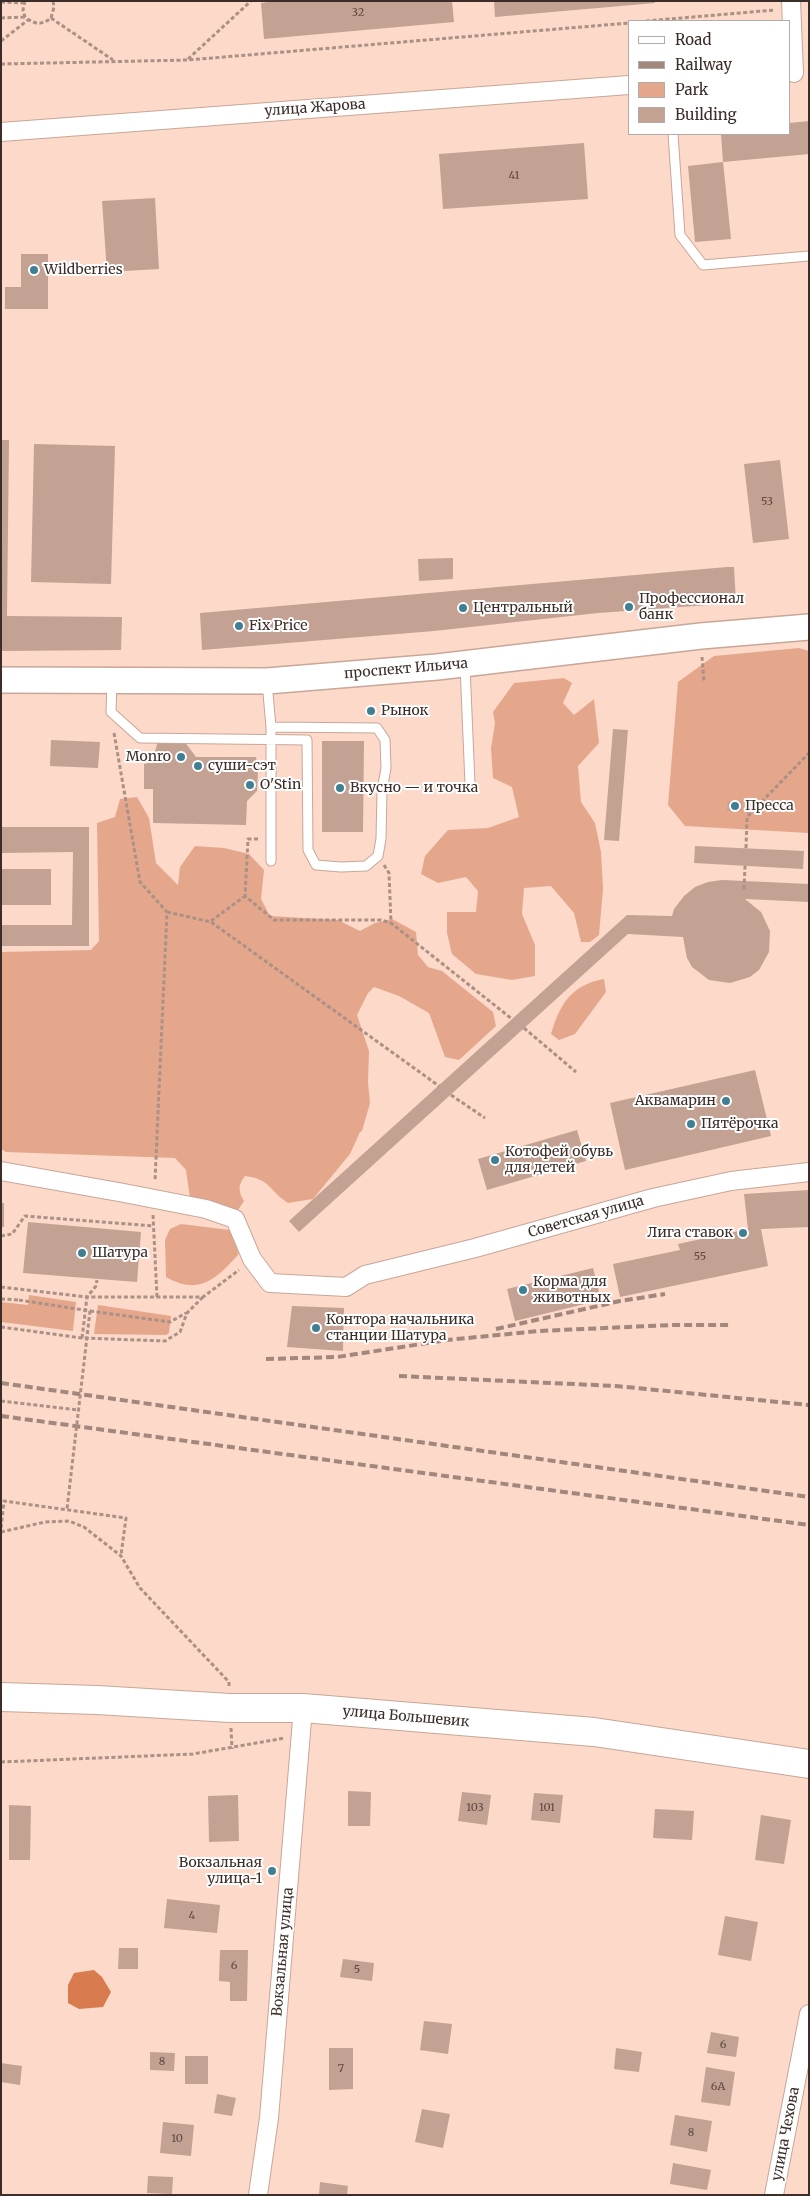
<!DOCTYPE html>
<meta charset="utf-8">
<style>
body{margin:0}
#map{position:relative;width:810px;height:2196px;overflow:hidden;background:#fcd9c9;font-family:Merriweather,serif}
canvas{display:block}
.frame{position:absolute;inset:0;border:2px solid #3b2d27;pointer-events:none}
.legend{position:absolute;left:628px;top:20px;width:162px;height:115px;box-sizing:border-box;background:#fff;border:1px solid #b1aba9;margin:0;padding:6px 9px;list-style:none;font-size:15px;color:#3b2d27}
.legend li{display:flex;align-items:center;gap:10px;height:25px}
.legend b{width:25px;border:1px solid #b1aba9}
</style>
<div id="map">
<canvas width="810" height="2196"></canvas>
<div class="frame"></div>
<ul class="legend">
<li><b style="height:6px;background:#fff"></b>Road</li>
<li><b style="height:6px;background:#a1877c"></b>Railway</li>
<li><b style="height:14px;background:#e4a78c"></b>Park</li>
<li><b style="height:14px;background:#c3a293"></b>Building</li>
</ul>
</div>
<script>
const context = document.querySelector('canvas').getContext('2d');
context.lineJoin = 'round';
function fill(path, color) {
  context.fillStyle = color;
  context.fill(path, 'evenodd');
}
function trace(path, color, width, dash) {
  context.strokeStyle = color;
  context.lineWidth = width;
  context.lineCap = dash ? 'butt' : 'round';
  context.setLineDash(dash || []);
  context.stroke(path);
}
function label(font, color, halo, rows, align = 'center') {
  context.font = font + ' Merriweather,serif';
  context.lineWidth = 4;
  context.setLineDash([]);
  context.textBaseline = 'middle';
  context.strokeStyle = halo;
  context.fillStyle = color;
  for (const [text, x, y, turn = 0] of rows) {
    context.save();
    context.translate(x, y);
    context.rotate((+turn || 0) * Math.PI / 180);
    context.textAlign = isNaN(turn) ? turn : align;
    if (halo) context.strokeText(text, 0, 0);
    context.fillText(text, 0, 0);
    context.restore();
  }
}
fill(new Path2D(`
 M799,648L809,651V833L685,826L668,805L678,682L714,656Z
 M564,678L572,683L563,703L574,715L594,699L599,743L578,766L581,802L595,823L601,852L603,889L599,935L590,942H581L574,913L551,886L524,888L522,914L535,945V976L512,980L476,974L452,954L447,933V912H476L478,891L466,877L438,883L421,874L425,856L448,830L488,828L519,817L512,787L493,778L491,748L495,723L493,712L514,683Z
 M137,797L149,818L156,863L178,885L180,867L195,846L224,848L249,854L264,870L261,899L270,916L338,920L360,931L375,923L392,919L416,932L418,955L428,967L442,971L493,1012L496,1026L459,1060L445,1057L429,1013L399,996L374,987L368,993L357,1015L369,1051L368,1082L370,1103L362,1131L360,1132L350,1154L313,1199L288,1203C268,1190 271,1179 245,1176C238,1185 238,1191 244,1201L236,1213L190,1198L186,1170L175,1158L6,1152L1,1149V952L91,950L99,941L97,823L115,817L120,799Z
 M604,979L606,992L575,1034L559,1040L551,1034C560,1004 571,985 604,979Z
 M181,1224L230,1230L237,1235L238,1255C216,1279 199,1296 166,1277L165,1240L170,1229Z
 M29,1295L76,1302L73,1331L1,1322V1302L28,1305Z
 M98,1305L171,1316L169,1333L166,1335L94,1334Z`), '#e4a78c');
fill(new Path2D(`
 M94,1970L102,1977L111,1992L103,2007L79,2009L68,2003V1985L74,1973Z`), '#d87c50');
fill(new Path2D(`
 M276,1H452L454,22L264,39L261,3Z
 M494,1H655V3L495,17Z
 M809,121V154L723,162L721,134H789V123Z
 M584,143L588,199L443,209L439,154Z
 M723,162L731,239L695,242L688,166Z
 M155,198L159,269L107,272L102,201Z
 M21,254H48V309H5V287H21Z
 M1,440H9L7,616L122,617L121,650L1,651Z
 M34,444L115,446L111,584L31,582Z
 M780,460L789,539L753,543L744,464Z
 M453,558V579L419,581L418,559Z
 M727,567H734L736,603L598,613L434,631L202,650L200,613Z
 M613,729L628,730L619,841L604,840Z
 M51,740L100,742L98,768L50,766Z
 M158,741H184L196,757H256L258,770L257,791L247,801L246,825L153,823V789H144V764L152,762Z
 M322,741H364L363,832H322Z
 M728,801H742V811H727Z
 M1,827H89V946H1V925H72L73,852L1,853Z
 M695,846L804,851L803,869L694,863Z
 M1,869H51V905H1Z
 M722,880L809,884V902L745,899L761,912L770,931L769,952L759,970L750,977L730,983L709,980L692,967L687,958L683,937L628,934L299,1232L289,1221L627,915L672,916L674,909L684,896L695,887L708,882Z
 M755,1070L771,1136L625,1170L610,1103Z
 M577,1130L586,1161L487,1190L478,1159Z
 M809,1190V1227L761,1229L768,1266L620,1297L613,1264L680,1250L678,1244L748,1229L744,1194Z
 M1,1203H4V1227H1Z
 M28,1222L141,1232L137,1282L23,1273Z
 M593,1268L601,1300L515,1321L507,1289Z
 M292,1306L344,1308L343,1351L287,1347Z
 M348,1791L371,1792L370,1826H348Z
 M462,1792L491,1795L487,1825L458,1821Z
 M534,1793L563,1795L560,1823L531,1820Z
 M238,1795L239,1841L209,1842L208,1796Z
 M9,1805L31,1806L30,1860H9Z
 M655,1809L694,1811L692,1840L653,1838Z
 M761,1815L791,1820L784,1864L755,1860Z
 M167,1899L220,1905L217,1933L164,1928Z
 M725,1916L758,1922L751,1961L718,1955Z
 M119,1948H138V1969H118Z
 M220,1950H248L247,2001H230V1982L219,1981Z
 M343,1959L374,1963L372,1981L340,1977Z
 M424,2021L452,2024L448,2054L420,2050Z
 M711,2032L739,2037L736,2057L707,2053Z
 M329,2048H353V2089L329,2090Z
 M616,2048L642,2052L639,2072L614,2069Z
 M150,2052L175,2053L174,2071L150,2070Z
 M185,2056H208V2084H185Z
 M1,2063L22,2066L20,2085L1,2082Z
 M706,2067L735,2072L730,2106L701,2102Z
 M217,2094L236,2098L232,2116L214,2113Z
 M422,2109L450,2114L443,2148L415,2142Z
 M675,2115L712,2121L707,2152L670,2145Z
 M163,2122L194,2125L191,2156L160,2153Z
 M673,2163L711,2170L707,2190L670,2184Z
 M148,2176L173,2177L172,2194L147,2193Z
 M320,2182L348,2186L347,2195H319Z`), '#c3a293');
const lane = new Path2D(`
 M673,134L680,235L703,265L809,256
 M465,666L470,784
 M267,682L271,727V861
 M112,683L111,712L140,738L307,740L308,850L316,865L341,867L366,866L378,856L381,839L382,791L386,768L385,740L377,728L271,727`);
const street = new Path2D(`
 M791,1L794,73
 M1,132L629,85
 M1,1171L124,1193L206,1209L235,1219L252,1259L270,1283L346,1287L365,1275L475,1248L653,1198L731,1181L809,1172
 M258,2195L269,2118L303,1708
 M774,2195L809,2014`);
const secondary = new Path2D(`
 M1,680L267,681L437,667L701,636L809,627`);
const primary = new Path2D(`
 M1,1697L97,1700L230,1708H303L594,1732L809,1764`);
trace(lane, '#c8a698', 11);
trace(street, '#c8a698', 20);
trace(secondary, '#c8a698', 28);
trace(primary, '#c8a698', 30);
trace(new Path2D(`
 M25,1L23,10L25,17C34,24 41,26 51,18L54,7L53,1
 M1,2L24,3
 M1,18L25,17
 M51,18L113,60
 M646,21L775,10
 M1,41L28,20
 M188,59L251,1
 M1,64L188,60L629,23
 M702,657L704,682
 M114,733L140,882L167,912L155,1181
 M258,839H248L245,896L274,920H381L391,923
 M746,848L747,817L809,753
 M384,865L389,873L391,923L512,1019
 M744,889L745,866
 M167,912L211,922L439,1086
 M211,921L245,896
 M524,1028L576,1072
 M451,1095L485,1118
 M153,1215L157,1297
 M1,1236L12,1234L25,1216L153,1226
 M1,1287L87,1297H203L239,1270
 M1,1299L19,1300
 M90,1311L170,1322L186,1313
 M1,1327L82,1338L165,1341L180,1332L187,1313L203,1297
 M82,1338L87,1297L96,1286L97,1280
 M1,1401L79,1410
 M1,1528L4,1501L126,1518L121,1555
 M1,1532L45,1522L69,1521L84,1527L121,1556L140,1588L229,1682V1687
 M231,1728L232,1749
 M1,1762L193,1754L285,1738`), '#ab9185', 3, [4, 2.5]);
trace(lane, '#fff', 9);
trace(street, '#fff', 18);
trace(secondary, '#fff', 25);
trace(primary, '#fff', 28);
trace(new Path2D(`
 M496,1329L620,1301L665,1294
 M266,1359L337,1357L447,1340L539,1331L671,1325H731
 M399,1376L616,1386L809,1405
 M1,1383L809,1497
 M1,1416L809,1525`), '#a1877c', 4, [8, 4]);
trace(new Path2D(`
 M19,1300L90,1311L67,1509`), '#ab9185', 3, [4, 2.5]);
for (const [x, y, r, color] of [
 [34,270,5,"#3f7e93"],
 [629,607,5,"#3f7e93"],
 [463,608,5,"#3f7e93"],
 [239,626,5,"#3f7e93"],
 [371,711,5,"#3f7e93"],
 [181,757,5,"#3f7e93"],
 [198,766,5,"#3f7e93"],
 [250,785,5,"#3f7e93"],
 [340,788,5,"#3f7e93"],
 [735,806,5,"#3f7e93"],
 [726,1101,5,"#3f7e93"],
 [691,1124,5,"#3f7e93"],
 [495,1160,5,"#3f7e93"],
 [743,1233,5,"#3f7e93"],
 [82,1253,5,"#3f7e93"],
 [523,1290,5,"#3f7e93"],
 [316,1328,5,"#3f7e93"],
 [272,1871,5,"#3f7e93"]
]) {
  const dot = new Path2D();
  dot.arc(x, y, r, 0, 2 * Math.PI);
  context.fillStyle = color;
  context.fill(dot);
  trace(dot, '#fff', 2);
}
label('11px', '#5d4a42', null, [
 ["32",358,13],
 ["41",514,176],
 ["53",767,502],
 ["55",700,1257],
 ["103",475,1808],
 ["101",547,1808],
 ["4",192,1916],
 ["6",234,1966],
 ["5",357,1970],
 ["6",723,2045],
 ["8",162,2062],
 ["7",341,2069],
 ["6А",718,2087],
 ["8",691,2133],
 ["10",177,2139]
]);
label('14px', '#3b2d27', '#fff', [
 ["улица Жарова",315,108,-4],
 ["проспект Ильича",406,669,-5],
 ["Советская улица",586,1217,-16],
 ["улица Большевик",406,1717,5],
 ["Вокзальная улица",283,1952,-85],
 ["улица Чехова",786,2134,-79]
]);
label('14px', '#3b2d27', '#fff', [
 ["Wildberries",44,270],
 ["Профессионал",639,599],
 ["банк",639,615],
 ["Центральный",473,608],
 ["Fix Price",249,626],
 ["Рынок",381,711],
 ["Monro",171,757,"right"],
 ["суши-сэт",208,766],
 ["O'Stin",260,785],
 ["Вкусно — и точка",350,788],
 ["Пресса",745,806],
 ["Аквамарин",716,1101,"right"],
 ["Пятёрочка",701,1124],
 ["Котофей обувь",505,1152],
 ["для детей",505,1168],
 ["Лига ставок",733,1233,"right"],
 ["Шатура",92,1253],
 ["Корма для",533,1282],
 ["животных",533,1298],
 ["Контора начальника",326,1320],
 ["станции Шатура",326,1336],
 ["Вокзальная",262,1863,"right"],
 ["улица-1",262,1879,"right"]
], 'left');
</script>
